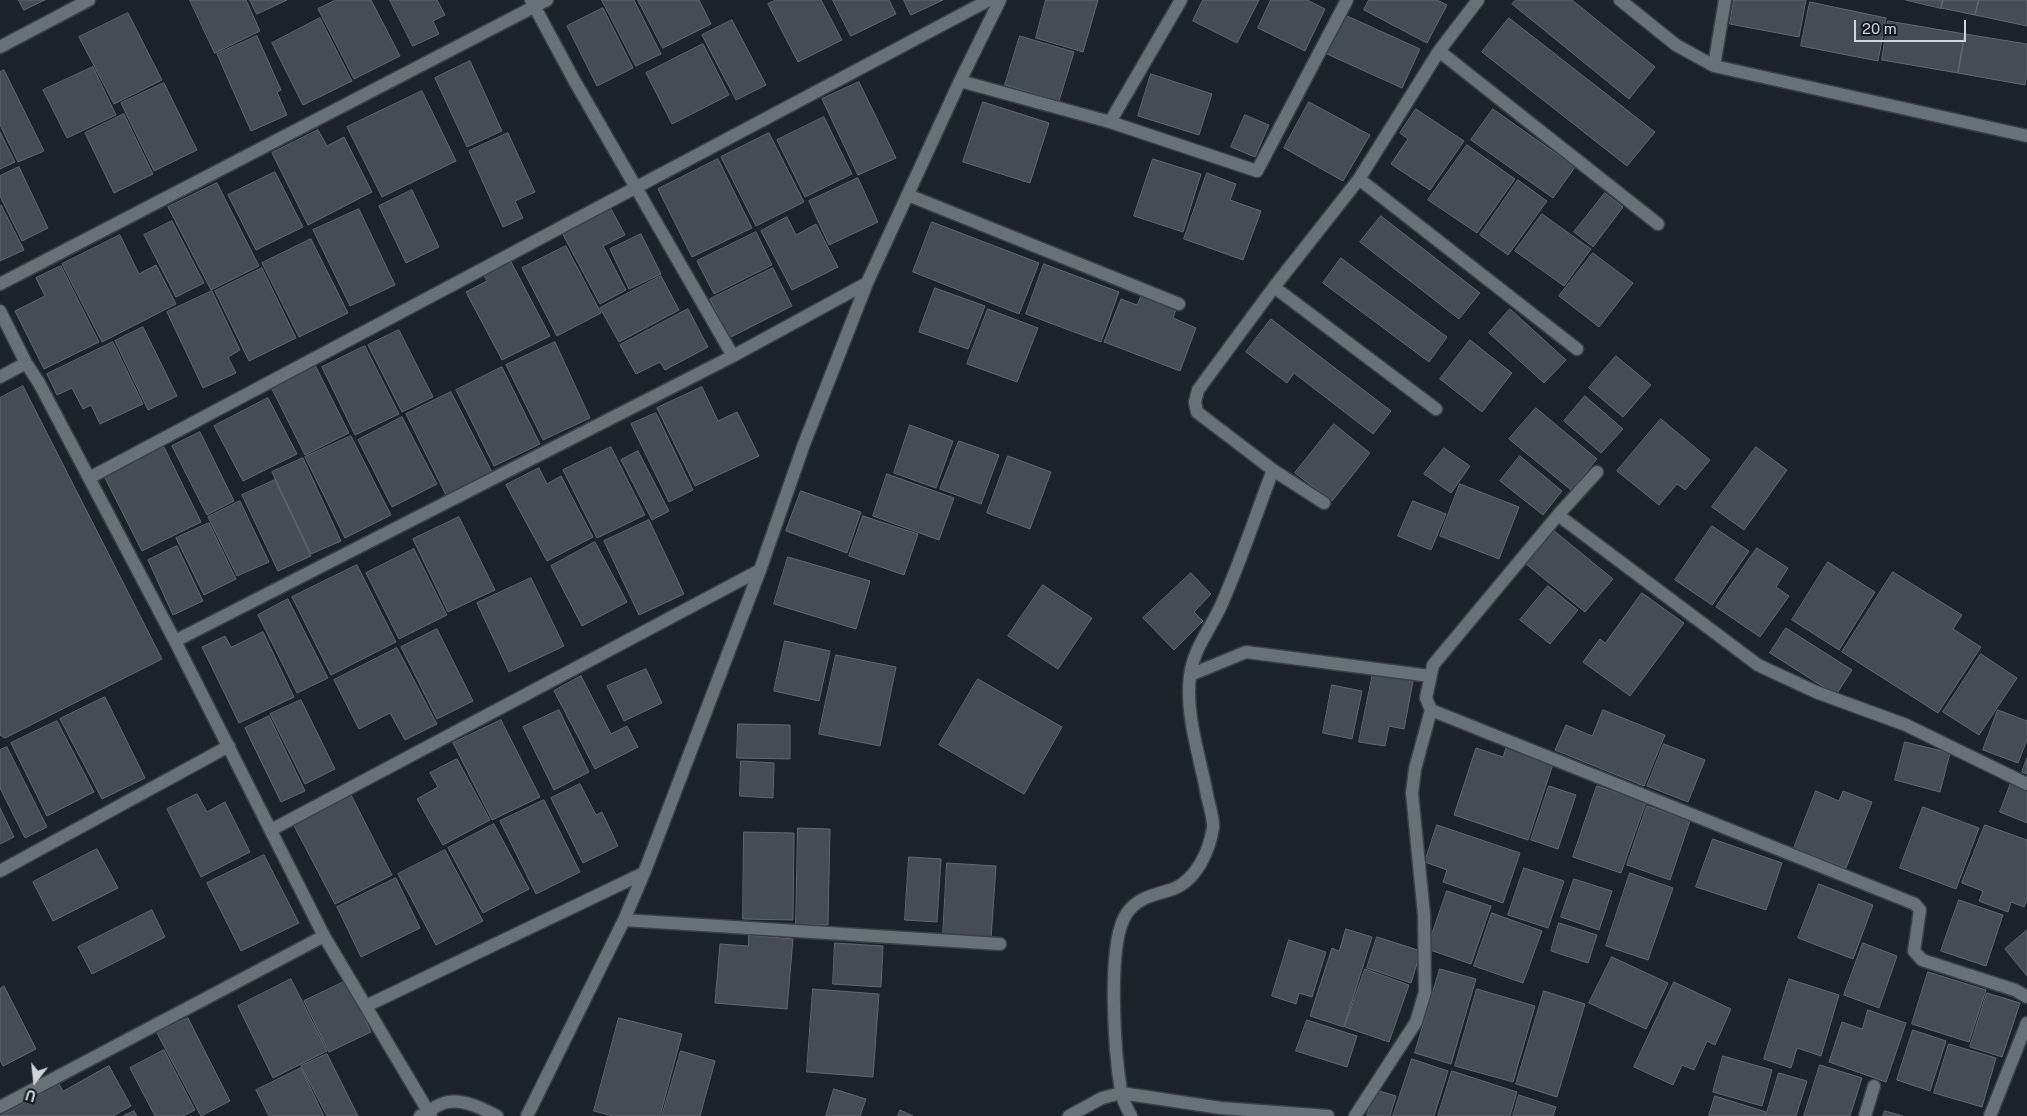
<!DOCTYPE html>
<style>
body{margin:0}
#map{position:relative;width:2027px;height:1116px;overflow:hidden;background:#1c2229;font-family:"Public Sans",sans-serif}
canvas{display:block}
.north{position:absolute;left:10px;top:1056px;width:50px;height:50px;-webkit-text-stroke:4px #13191f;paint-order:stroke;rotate:196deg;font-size:14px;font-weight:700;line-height:20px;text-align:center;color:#d0d5d9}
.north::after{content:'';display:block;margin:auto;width:18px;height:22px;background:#d0d5d9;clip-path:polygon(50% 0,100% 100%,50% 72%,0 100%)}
.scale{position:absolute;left:1854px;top:20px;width:112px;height:22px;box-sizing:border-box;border:2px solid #d0d5d9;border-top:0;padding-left:6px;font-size:15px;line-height:18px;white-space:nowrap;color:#d0d5d9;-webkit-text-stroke:4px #13191f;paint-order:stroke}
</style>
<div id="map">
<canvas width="2027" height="1116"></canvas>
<div class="north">U</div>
<div class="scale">20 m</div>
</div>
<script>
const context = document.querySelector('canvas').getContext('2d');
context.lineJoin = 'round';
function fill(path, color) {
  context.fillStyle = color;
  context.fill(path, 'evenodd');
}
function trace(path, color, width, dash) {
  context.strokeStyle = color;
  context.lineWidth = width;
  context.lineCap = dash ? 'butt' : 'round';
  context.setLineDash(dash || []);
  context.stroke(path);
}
const building = new Path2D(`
 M19,0H45L24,10Z
 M190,0H246L260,31L215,53Z
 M250,0H287L257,14Z
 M336,0H371L400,56L354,79L318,9Z
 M390,0H437L445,15L433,21L439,34L413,46Z
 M602,0H634L661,54L636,66Z
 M638,0H699L711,24L663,48Z
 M776,0H821L842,40L798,62L768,4Z
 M833,0H889L896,14L851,36Z
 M904,0H943L911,15Z
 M1046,0H1098L1083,52L1036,38Z
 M1203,0H1259L1237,43L1193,21Z
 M1271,0H1307L1325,9L1305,51L1258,28Z
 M1369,0H1437L1447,5L1427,43L1364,10Z
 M1516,0H1572L1655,67L1629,99L1512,4Z
 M1734,0H1806L1799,37L1730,24Z
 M1906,0H1943L1941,8Z
 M1943,0H1979L1975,15L1941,8Z
 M1979,0H2027V26L1975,15Z
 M1810,2L1886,18L1878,61L1801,46Z
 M603,8L633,68L597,86L567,26Z
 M128,13L162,80L114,104L79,37Z
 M1345,15L1420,49L1402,88L1327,54Z
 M320,18L352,81L303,105L272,43Z
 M1509,18L1655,132L1627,166L1482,52Z
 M732,20L766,85L736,100L702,35Z
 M1888,21L1965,34L1958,73L1882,60Z
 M1965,34L2027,44V72L2025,85L1958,73Z
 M257,36L281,90L277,92L287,115L251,131L217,54Z
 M1020,36L1074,52L1059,101L1005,85Z
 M703,44L729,95L672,124L646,73Z
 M470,61L502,131L467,147L435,78Z
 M93,67L116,115L67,138L43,90Z
 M4,70L44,151L18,162L0,125V72Z
 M1151,74L1212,94L1199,135L1138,116Z
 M859,82L896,158L858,175L822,99Z
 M164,83L197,150L154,171L121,103Z
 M422,91L456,161L382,197L347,127Z
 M983,102L1049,123L1030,183L963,162Z
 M1309,102L1370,135L1343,181L1284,148Z
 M1416,109L1464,141L1430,190L1391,164L1408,139L1400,133Z
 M1493,109L1575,167L1553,198L1471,140Z
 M124,114L153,174L114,193L85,133Z
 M1245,115L1269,125L1255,157L1231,147Z
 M824,117L852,174L805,197L777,140Z
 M318,130L327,146L344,137L372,192L308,225L272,153Z
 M0,132L15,162L0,169Z
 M508,133L535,192L515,201L523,218L503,227L469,151Z
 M769,133L804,202L756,226L721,157Z
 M1467,145L1515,179L1477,233L1428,200Z
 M718,159L752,228L692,257L658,189Z
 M1153,159L1201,174L1183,232L1134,216Z
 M19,167L48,228L22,241L0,196V176Z
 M275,172L303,227L256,250L228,195Z
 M1207,173L1236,184L1230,200L1261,211L1243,260L1184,239Z
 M858,178L878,222L829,245L809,201Z
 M1518,180L1547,201L1508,255L1480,235Z
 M217,183L259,266L211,290L168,207Z
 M412,190L439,247L406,263L379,206Z
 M1605,193L1623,207L1593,247L1574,232Z
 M1,205L24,250L0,261V206Z
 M610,207L625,235L603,246L626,290L600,304L561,231Z
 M359,209L395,285L350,306L313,230Z
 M1542,214L1591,249L1564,286L1515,251Z
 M1381,216L1480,293L1459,319L1360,242Z
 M787,217L796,235L816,224L838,267L792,290L761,231Z
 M172,221L204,283L176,297L144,235Z
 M932,222L1039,263L1019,314L913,272Z
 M756,232L772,265L714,294L697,261Z
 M641,234L661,274L629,289L610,249Z
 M120,235L139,274L156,265L176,304L102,342L62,264Z
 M311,239L348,313L299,337L262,263Z
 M566,246L601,313L557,336L522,268Z
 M1593,253L1633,283L1599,327L1559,296Z
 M509,258L550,336L502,360L466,292L487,281L482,272Z
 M1341,258L1447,337L1429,362L1323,283Z
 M1044,264L1119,292L1101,342L1026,314Z
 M61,266L99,342L44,369L15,311L45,296L36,278Z
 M262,268L296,338L249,361L215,291Z
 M773,268L792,306L729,338L710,299Z
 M661,276L679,310L619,342L600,308Z
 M935,288L985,306L968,349L919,332Z
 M212,291L240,350L228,357L236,373L203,388L167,312Z
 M1142,294L1177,307L1173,318L1196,328L1180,371L1104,342L1121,299L1137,305Z
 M688,309L708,347L665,370L660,362L636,374L620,345Z
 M988,309L1038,328L1017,382L967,364Z
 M1510,309L1566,360L1544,383L1489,333Z
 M1271,319L1391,411L1373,434L1294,373L1287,383L1246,352Z
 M143,327L177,396L148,410L115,341Z
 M399,330L433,397L402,412L368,345Z
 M1470,340L1512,373L1482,412L1440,379Z
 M113,342L143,404L100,424L91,405L83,409L72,388L57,395L47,374Z
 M555,342L590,418L543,440L506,365Z
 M365,346L399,414L355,435L322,367Z
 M1616,356L1651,385L1623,417L1589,388Z
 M315,365L349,433L305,455L271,387Z
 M502,367L540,444L494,466L456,390Z
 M23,386L162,659L5,738L0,735V398Z
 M702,387L718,421L737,412L759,456L695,486L657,408Z
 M451,392L492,472L446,495L406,414Z
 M1585,396L1623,429L1601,453L1564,421Z
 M268,398L297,454L243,481L214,426Z
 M1536,408L1597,459L1571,490L1509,439Z
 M656,413L693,490L669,502L631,424Z
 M402,417L437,484L392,507L358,440Z
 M1661,419L1710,460L1685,490L1677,484L1659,505L1617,471Z
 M1334,424L1370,453L1332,501L1295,473Z
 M910,425L953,441L936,488L894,473Z
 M200,432L234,501L207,515L172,446Z
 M351,436L391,515L345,538L305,457Z
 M959,441L999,455L981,504L940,489Z
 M164,447L201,522L142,551L104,476Z
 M611,447L645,515L597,538L563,470Z
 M1756,447L1787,470L1744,530L1712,507Z
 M1444,448L1470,466L1451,493L1424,474Z
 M638,451L669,511L652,520L621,460Z
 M1008,456L1051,472L1030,529L987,513Z
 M1520,456L1562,491L1543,515L1500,481Z
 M303,458L341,541L311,554L272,472Z
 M539,468L547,484L561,476L593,537L547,561L506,485Z
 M887,474L954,498L939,540L873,516Z
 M275,480L311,556L278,571L242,495Z
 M1460,484L1519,507L1499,559L1440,536Z
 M801,491L861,512L847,553L786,531Z
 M240,501L269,562L237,576L208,517Z
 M1413,501L1446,514L1431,550L1398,536Z
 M863,516L918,534L904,575L849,556Z
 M459,517L495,590L448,612L413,539Z
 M649,520L684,594L639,615L604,541Z
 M209,523L236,579L204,595L176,538Z
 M1712,526L1749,551L1712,605L1675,580Z
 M1553,530L1613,579L1585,612L1526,564Z
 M595,542L627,602L582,626L551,566Z
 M177,546L203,601L173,615L148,560Z
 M1757,548L1788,568L1776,587L1789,596L1760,637L1716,607Z
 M414,549L447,615L399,639L366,573Z
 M788,557L870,581L856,629L774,604Z
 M1828,562L1875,592L1839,650L1792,620Z
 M357,565L396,642L331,675L292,597Z
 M1893,572L1962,615L1953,629L1981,647L1938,713L1842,652Z
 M1191,573L1211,594L1194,612L1203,621L1174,650L1143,618Z
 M531,578L564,646L509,672L477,603Z
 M1043,585L1092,618L1058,669L1008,636Z
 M1548,586L1578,610L1550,644L1520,620Z
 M1642,593L1684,623L1630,696L1583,662L1600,639L1605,643Z
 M288,599L328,678L297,693L258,615Z
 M1786,628L1852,670L1836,695L1770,653Z
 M437,629L473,701L437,719L401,647Z
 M263,632L294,697L239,723L202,647L225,636L231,647Z
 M785,641L830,651L819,701L774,691Z
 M397,648L437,724L405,740L390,713L359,729L334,680Z
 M1981,654L2017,678L1979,735L1943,712Z
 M836,655L896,667L880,746L819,734Z
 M646,669L662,703L624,721L607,686Z
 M1373,673L1413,681L1404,729L1389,726L1385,746L1359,742Z
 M581,676L611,734L627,726L638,747L595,769L554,691Z
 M978,679L1062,727L1024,794L939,745Z
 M1332,685L1362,691L1352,739L1323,733Z
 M105,697L145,778L102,799L60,719Z
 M301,700L335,769L305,784L270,714Z
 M559,710L589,772L554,790L523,727Z
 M1603,710L1665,735L1644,786L1555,750L1566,725L1592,736Z
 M1998,710L2027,721V740L2018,763L1983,750Z
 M269,716L305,791L281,802L245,728Z
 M501,720L540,797L492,820L453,743Z
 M57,721L94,792L47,816L11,743Z
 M738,724L790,725V759L737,758Z
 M1905,742L1950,753L1940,792L1895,780Z
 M1664,744L1705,760L1688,802L1647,786Z
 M1507,745L1554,761L1528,840L1454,815L1476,748L1503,757Z
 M7,747L47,827L25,838L0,788V750Z
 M2027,758V774L2022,772Z
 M457,759L490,820L443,845L417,799L438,787L430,773Z
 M741,761L774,763L773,798L740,796Z
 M2011,783L2027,789V823L2000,812Z
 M580,784L596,815L602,812L618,846L583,863L551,798Z
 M1549,786L1576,795L1558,849L1531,840Z
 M1597,786L1646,802L1621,873L1573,857Z
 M1816,791L1839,801L1843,791L1872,802L1846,868L1794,848Z
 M197,794L207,812L225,802L250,852L201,877L167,809Z
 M351,795L392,875L335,904L293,824Z
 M544,800L580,872L536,894L500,821Z
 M1647,806L1690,821L1670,880L1627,865Z
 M1923,807L1979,828L1956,889L1900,868Z
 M0,808L14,837L0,844Z
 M494,824L529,889L483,913L448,848Z
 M1437,825L1520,853L1503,903L1443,882L1447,870L1425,862Z
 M1985,825L2027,840V900L2024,907L2011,902L2008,912L1979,901L1983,891L1962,883Z
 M798,828L830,829L828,925L796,924Z
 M744,832L794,833L793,920L743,919Z
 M1713,839L1782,863L1766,910L1696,887Z
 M97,849L118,888L53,921L33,882Z
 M445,850L483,921L436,945L398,874Z
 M264,855L299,923L241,951L207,883Z
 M909,857L941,859L937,922L905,920Z
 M947,863L996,866L991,939L943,936Z
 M1524,868L1564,881L1548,928L1508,915Z
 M1630,873L1673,888L1648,960L1606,946Z
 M396,878L420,928L361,957L337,907Z
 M1574,879L1612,891L1599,930L1561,917Z
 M1819,884L1873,905L1853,959L1798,938Z
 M1447,891L1491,906L1471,964L1427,949Z
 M1959,900L2003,915L1986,966L1941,951Z
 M152,910L165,937L92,974L78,947Z
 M1492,913L1542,931L1523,983L1474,966Z
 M1559,923L1597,935L1588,963L1551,951Z
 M1346,929L1372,937L1344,1027L1310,1016L1332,948L1339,951Z
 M2027,930V976L2005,949Z
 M749,935L793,939L787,1009L715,1003L720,944L748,946Z
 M1377,937L1421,951L1411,983L1367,968Z
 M1289,940L1326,952L1312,997L1299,993L1296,1004L1272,996Z
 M835,943L883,946L881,987L833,984Z
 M1863,943L1897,956L1879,1008L1844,995Z
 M1612,957L1668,983L1646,1029L1589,1003Z
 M1365,969L1409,985L1389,1042L1345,1027Z
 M1440,969L1476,979L1451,1064L1415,1053Z
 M1928,972L1986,990L1969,1042L1912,1024Z
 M291,979L327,1051L273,1078L238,1006Z
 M1789,979L1839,995L1821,1056L1797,1048L1791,1068L1764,1059Z
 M346,981L371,1032L329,1052L304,1001Z
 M1674,982L1731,1009L1715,1045L1707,1041L1694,1070L1682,1065L1673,1085L1634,1067Z
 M4,986L36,1049L3,1066L0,1060V989Z
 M813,989L879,994L873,1077L807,1072Z
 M1477,989L1535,1006L1513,1082L1455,1066Z
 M1544,991L1585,1004L1557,1097L1516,1084Z
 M1987,993L2020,1003L2002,1057L1970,1047Z
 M1868,1010L1906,1023L1886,1082L1829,1062L1842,1022L1862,1029Z
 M188,1018L230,1101L201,1116L157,1033Z
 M619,1018L682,1034L660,1116H613L594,1111Z
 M1307,1020L1357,1036L1347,1067L1296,1051Z
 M1913,1030L1946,1041L1930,1091L1897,1080Z
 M1949,1044L1996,1058L1982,1107L1934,1093Z
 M164,1050L195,1110L183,1116H155L130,1068Z
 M681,1051L715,1061L700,1116H662Z
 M327,1054L358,1116H327L301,1066Z
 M1723,1056L1772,1070L1762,1106L1713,1092Z
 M1412,1059L1448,1071L1434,1116H1393Z
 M1820,1065L1862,1078L1850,1116H1804Z
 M109,1066L131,1106L113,1116H0L59,1084L63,1091Z
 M301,1068L324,1116H269L256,1090Z
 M1452,1071L1517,1092L1510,1116H1438Z
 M1779,1073L1807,1081L1796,1116H1766Z
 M834,1089L866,1099L860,1116H826Z
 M1376,1090L1396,1096L1390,1116H1367Z
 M1519,1095L1556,1107L1553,1116H1513Z
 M1715,1096L1766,1112L1764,1116H1709Z
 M900,1110L913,1116H898Z
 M134,1111L137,1116H123Z
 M1885,1111L1903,1116H1883Z`);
fill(building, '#454c54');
trace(building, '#60676f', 1);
const street = new Path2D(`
 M531,0L574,80L733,356L867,283L960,81L1000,0
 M1620,0L1676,45L1714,66L2027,136
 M0,47L89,0
 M1439,51L1658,224
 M1714,66L1725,0
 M960,81L1110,122L1257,171L1347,0
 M1110,122L1181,0
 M1359,179L1577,349
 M908,195L1179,304
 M0,284L547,0
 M1274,287L1436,409
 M0,311L26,363L39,383L175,641L324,936L431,1116
 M0,377L26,363
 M89,478L989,0
 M1324,503L1273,470L1197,412L1195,402L1198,390L1274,287L1359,179L1439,51L1478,0
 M1558,515L1758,665L1816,692L1906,725L2027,784
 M175,641L733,356
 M1190,675L1246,652L1430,676
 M1431,710L1915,904L1920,910L1914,951L1922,960L2015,990L2027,997
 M271,830L760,570
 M0,871L229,746
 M624,920L1000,944
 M366,1006L644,873
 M0,1107L324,936
 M420,1116C428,1112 439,1103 448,1102C464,1099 483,1109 497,1116
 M527,1116L624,920L644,873L760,570L804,444L867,283
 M1069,1116L1102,1098L1121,1093L1221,1108L1328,1116
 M1131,1116C1127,1108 1122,1100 1121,1091C1115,1055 1106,942 1127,913C1138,897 1155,895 1173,889C1196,880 1209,852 1213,828C1214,819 1209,805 1207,795C1200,756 1185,716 1190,676C1193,648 1213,626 1223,601C1242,558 1256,514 1273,470
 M1355,1116L1416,1022L1425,992L1424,915L1412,793L1415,769L1431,710L1426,698L1433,665L1558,515L1597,472
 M1865,1116L1874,1086
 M1990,1116L2027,1023`);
trace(street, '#3b4045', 15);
trace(street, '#687078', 12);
</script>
